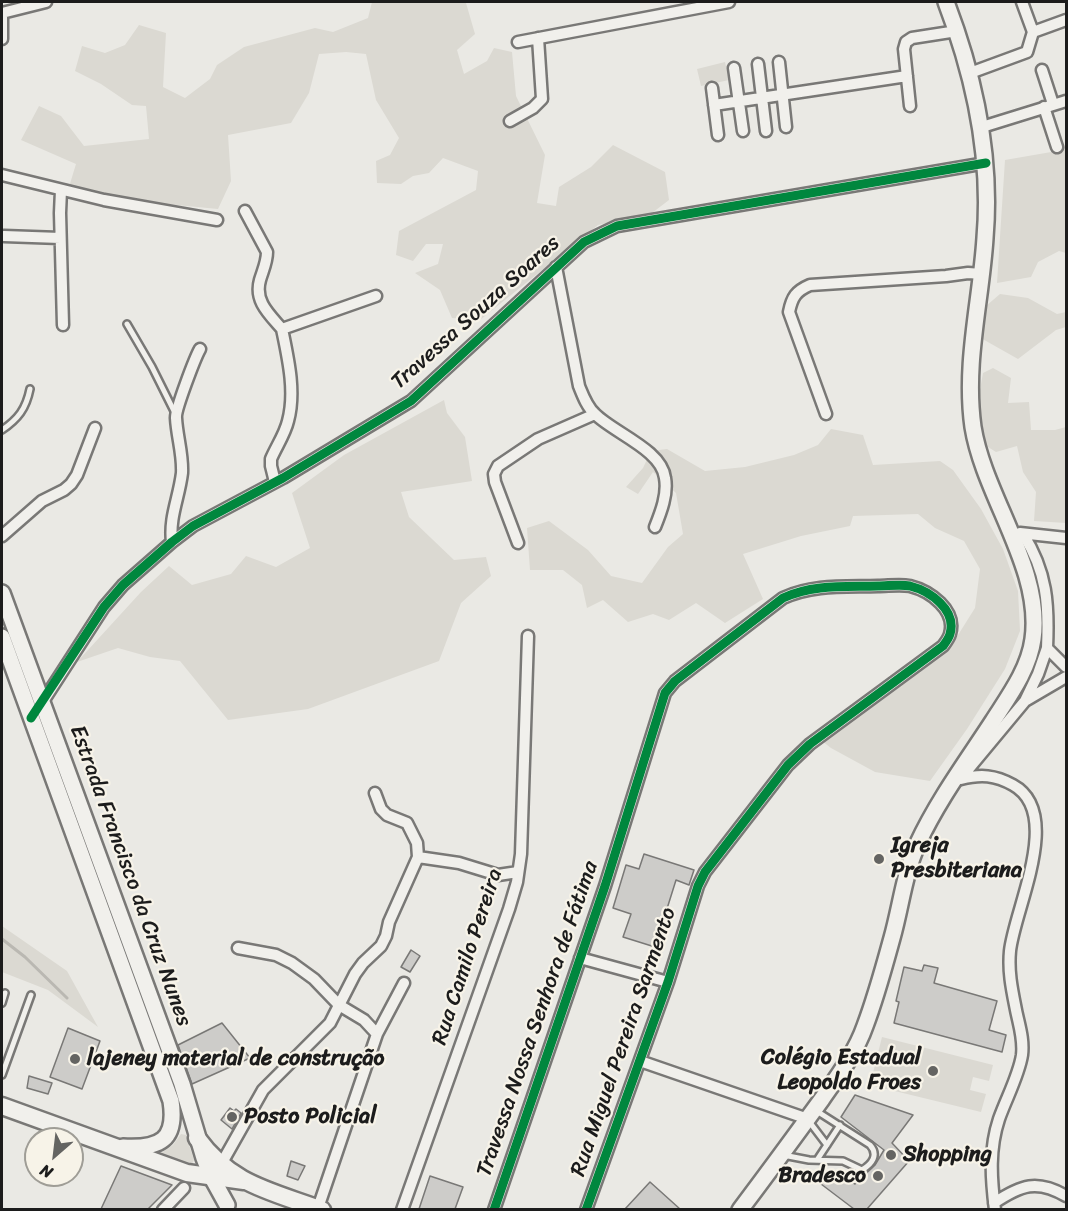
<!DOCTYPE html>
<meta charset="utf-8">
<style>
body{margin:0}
#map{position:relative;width:1068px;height:1211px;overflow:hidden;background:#eae9e4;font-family:Sriracha,sans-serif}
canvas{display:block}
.frame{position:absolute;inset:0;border:3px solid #1c1c1c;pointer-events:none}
.north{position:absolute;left:24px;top:1127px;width:60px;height:60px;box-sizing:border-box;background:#f7f3e8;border:2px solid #9f9d96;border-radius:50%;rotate:208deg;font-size:16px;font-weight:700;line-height:24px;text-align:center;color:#1c1c1c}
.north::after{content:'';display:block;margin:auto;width:21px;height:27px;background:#646462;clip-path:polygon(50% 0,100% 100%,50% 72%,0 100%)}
</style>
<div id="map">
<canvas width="1068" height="1211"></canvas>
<div class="frame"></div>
<div class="north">N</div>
</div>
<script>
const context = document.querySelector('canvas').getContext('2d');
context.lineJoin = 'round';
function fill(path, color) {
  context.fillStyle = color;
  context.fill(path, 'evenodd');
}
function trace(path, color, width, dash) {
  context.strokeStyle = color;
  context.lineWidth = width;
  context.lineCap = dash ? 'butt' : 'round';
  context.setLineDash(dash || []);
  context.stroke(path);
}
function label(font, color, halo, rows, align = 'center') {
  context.font = font + ' Sriracha,sans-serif';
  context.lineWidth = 4.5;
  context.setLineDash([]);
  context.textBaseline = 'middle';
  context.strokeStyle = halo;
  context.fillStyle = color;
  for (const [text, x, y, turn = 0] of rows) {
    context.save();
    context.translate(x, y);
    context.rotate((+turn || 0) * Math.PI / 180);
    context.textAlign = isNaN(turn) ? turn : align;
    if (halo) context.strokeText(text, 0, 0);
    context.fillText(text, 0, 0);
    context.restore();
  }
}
fill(new Path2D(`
 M372,2L466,3L475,34L457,50L464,74L487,61L494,48L512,52L516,96L545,155L537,203L556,206L559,187L591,167L613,145L665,172L669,200L652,213L598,225L480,320L452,318L440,290L415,273L438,264L443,244H426L413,261L396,255L399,231L476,190L478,171L443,158L429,173L413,176L401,184L377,183L376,161L390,155L399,138L376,100L366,54L346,52L319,54L309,93L291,123L228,135L231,181L218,209L135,201L69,187L76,164L21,140L39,106L61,116L84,146L149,139L146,106L132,105L101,84L75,71L82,46L105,53L125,45L139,25L166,33L163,87L185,98L210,79L217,65L244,47L315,28L333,32L368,18Z
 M725,62L729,80L701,86L697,69Z
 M1066,146V253L1059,251L1038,262L1031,277L997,283L1005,160L1057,151Z
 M1000,294L1028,298L1057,314L1066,312V327L1056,330L1018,359L979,337L986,306Z
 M993,368L1011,378L1008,403L1029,402L1031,430H1055L1066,427V523L1034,521L1036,492L1023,472L1017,446L996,452L980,442L976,412L983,373Z
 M444,400L447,413L465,437L472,481L401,492L409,517L454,560L486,557L491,576L461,603L439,661L308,709L228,720L180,661L150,657L118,648L77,662L141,592L169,566L192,585L231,574L246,556L276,567L310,548L292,493L344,455Z
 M831,429L863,435L873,465L940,461L953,470L981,509L1003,549L1018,591L1020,631L1005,669L967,729L930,781L875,772L831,748L822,741L953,643L975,608L980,569L964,541L935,528L918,514L853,516L850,526L801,536L743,554L763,599L725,623L696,603L669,620L653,614L628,622L603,600L587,608L582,585L563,570H530L527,528L549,521L588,550L611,576L642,583L668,547L683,534L676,493L653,472L638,494L626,487L643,468L651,451L667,449L705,471L745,467L794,455L818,445Z
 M2,926L67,971L98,1027L48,990L2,972Z
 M882,1037L993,1065L989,1081L973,1077L970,1090L986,1094L981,1112L870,1085Z
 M181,1134L186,1135L194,1160L192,1164L163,1156L161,1153L173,1145Z`), '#dbd9d2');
trace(new Path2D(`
 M2,939L25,957L67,998`), '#bab8b2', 3);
const building = new Path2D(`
 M644,854L694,870L689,885L676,880L655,947L623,937L631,914L613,908L626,865L639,869Z
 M411,950L420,956L410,972L401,967Z
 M924,965L938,968L934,983L997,1001L989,1030L1006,1035L1002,1052L894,1023L899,1002L896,1001L904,967L922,971Z
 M222,1023L250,1058L192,1084L178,1045Z
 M68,1028L100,1041L82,1089L50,1077Z
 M29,1076L52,1083L48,1094L27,1088Z
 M855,1095L913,1115L892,1143L909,1161L867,1209H854L821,1184L833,1170L855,1184L875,1165L884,1150L841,1117Z
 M230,1108L234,1111L236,1109L241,1113L232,1129L221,1120Z
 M291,1161L305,1166L298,1180L287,1176Z
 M121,1166L172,1185L148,1209H101Z
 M430,1176L463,1187L455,1209H419Z
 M650,1182L680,1209H625Z`);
fill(building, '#cdccc9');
trace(building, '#797876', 1.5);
const lane = new Path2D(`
 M127,324L152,367L175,413
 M2,430C18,419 26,409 30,389
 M2,1003L5,993
 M2,1075L31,995
 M808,1120L827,1145
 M783,1155L809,1160L843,1161L862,1170C872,1164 879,1155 870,1145L815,1110
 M817,1160L840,1125`);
const street = new Path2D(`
 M2,13L46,2
 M1033,32L1066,20
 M2,39V13
 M518,42L729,2
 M779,62L786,127
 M758,64L766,131
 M734,68L743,131
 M1042,70L1053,104
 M970,73L1027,52L1033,32L1022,2
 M712,88L718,135
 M714,105L907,76
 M910,106L904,49L906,42L912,38L957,31
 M1044,107L1057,147
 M510,121L533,108L542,99L538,38
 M982,127L1066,101
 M2,175L104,200L217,220
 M61,190L60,213L63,325
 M245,211L267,252C267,262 263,270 260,280C254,301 269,314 282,329L376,296
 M4,236L60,238
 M556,267L579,386C583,396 587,407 595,414C614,433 662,450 665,478C668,494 661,512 655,527
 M826,414L789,312C792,297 796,291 810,285L946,276L968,273L982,274
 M275,482L271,466V459C276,447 285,434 288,421C296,392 288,358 282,329
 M1020,533L1066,538
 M1023,534C1047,572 1049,604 1047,648L1066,667
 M2,536L42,501L64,490L71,484L77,475L95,428
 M172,542C169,517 179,498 182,473C183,454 177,437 176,418C175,410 195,358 200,349
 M518,543L495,482L494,474L498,466L538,439L595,414
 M1025,701L1038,674L1047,648
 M40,706L104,607L123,585L172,542L193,526L283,478L411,401L584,242L617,226L986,163
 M966,772L1025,701L1066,677
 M961,779C981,774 995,775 1013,785C1064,813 1014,910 1010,951C1008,972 1012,990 1016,1010C1019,1025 1024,1039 1022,1055C1019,1075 1006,1099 999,1119C989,1149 991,1178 995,1210
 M418,857L459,863L498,875L518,872
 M238,948L276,955L292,963L314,979L339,1005L364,1020L377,1034
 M580,958L668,982
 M640,1061L808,1119
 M219,1168L263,1090L330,1023L355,974L363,963L381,946L386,936L389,922L418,857L417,843L407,823L387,815L381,809L375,793
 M994,1203C1021,1185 1037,1179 1066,1196
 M318,1208L377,1034L404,983
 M163,1210L184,1188
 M402,1210L509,909L517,882L521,854L528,636
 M494,1210L605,886L665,693L675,681L783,598C813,584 845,587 878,586C888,586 900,584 910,586C930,591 957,610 950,634C949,638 946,642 943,646L810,744L788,765L705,872L698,886L668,982L586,1210`);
const secondary = new Path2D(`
 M2,593L182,1084L204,1158L211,1176L227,1205
 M2,637L171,1101C177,1140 160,1149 123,1147
 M740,1210C768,1173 795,1136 822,1099C838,1076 856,1052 865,1026C876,997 884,967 892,938C901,906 904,874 918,843C938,800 967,761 993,721C1009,696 1029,669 1033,639C1043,569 984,496 973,427C964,363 981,301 985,238C992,156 975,78 946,2`);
const primary = new Path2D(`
 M2,1106L187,1173L244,1181
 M197,1138C231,1185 271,1191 322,1210`);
trace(lane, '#797876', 10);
trace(street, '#797876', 15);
trace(secondary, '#797876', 20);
trace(primary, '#797876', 21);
trace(lane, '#f1f0ec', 5);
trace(street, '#f1f0ec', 10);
trace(secondary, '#f1f0ec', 15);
trace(primary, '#f1f0ec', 16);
trace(new Path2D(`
 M31,718L104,607L123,585L172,542L193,526L283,478L411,401L584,242L617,226L986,163
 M494,1210L605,886L665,693L675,681L783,598C813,584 845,587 878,586C888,586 900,584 910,586C930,591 957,610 950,634C949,638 946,642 943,646L810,744L788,765L705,872L698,886L668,982L586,1210`), '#00873e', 9);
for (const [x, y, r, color] of [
 [879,859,6,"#646462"],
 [75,1059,6,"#646462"],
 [933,1071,6,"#646462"],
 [232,1117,6,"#646462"],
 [891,1155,6,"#646462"],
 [878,1176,6,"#646462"]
]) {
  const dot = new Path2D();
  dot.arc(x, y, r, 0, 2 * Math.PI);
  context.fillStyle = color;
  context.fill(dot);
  trace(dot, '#f7f3e8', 2);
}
label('22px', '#1c1c1c', '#f7f3e8', [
 ["Travessa Souza Soares",476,313,-42],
 ["Estrada Francisco da Cruz Nunes",130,876,70],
 ["Rua Camilo Pereira",468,957,-72],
 ["Travessa Nossa Senhora de Fátima",538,1019,-71],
 ["Rua Miguel Pereira Sarmento",624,1042,-71]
]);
label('bold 22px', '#1c1c1c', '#f7f3e8', [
 ["Igreja",891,846],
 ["Presbiteriana",891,871],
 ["Colégio Estadual",921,1058,"right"],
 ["Leopoldo Froes",921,1083,"right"],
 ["lajeney material de construção",87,1059],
 ["Posto Policial",244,1117],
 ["Shopping",903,1155],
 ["Bradesco",866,1176,"right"]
], 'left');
</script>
